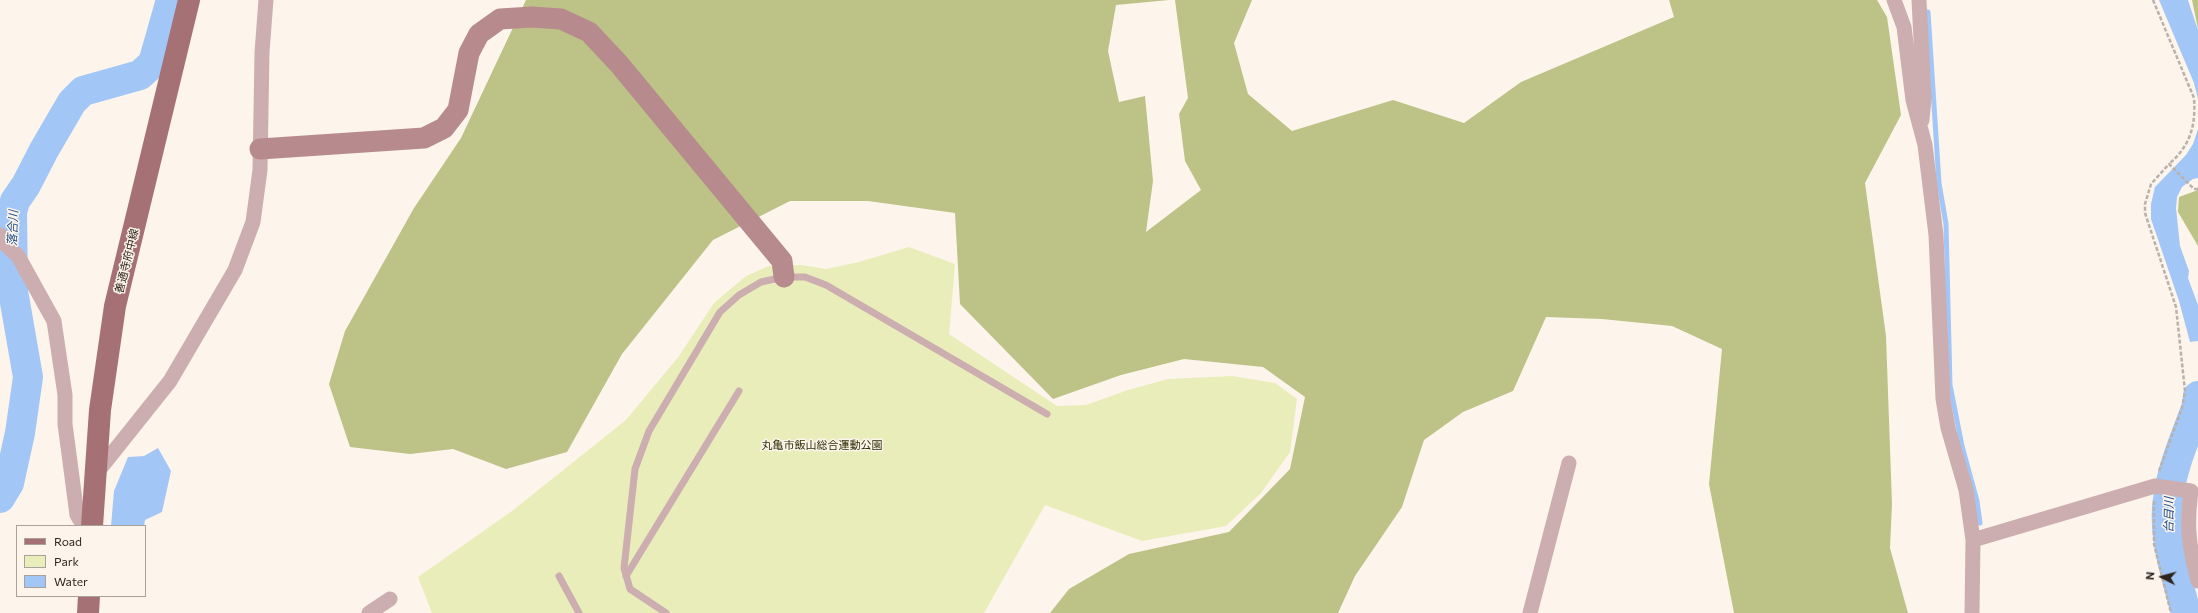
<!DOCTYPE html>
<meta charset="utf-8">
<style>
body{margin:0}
#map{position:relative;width:2198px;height:613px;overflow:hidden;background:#fdf5ec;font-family:Commissioner,sans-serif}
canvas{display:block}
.legend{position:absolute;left:16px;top:525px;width:130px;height:72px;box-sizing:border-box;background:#fdf5ec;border:1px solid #aaa29a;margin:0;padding:5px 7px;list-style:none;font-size:12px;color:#2e261e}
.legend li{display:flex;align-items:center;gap:8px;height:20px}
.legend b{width:20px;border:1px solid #aaa29a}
.north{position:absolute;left:2142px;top:557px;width:40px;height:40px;-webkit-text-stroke:3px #fdf5ec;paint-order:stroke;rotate:276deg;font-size:11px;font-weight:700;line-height:16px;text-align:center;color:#2e261e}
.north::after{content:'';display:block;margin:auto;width:14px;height:18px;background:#2e261e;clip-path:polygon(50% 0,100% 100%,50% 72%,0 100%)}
</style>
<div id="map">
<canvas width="2198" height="613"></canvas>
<ul class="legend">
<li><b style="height:5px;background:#a67175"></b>Road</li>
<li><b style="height:11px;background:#e8edb9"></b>Park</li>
<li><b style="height:11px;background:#a2c6f6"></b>Water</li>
</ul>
<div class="north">N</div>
</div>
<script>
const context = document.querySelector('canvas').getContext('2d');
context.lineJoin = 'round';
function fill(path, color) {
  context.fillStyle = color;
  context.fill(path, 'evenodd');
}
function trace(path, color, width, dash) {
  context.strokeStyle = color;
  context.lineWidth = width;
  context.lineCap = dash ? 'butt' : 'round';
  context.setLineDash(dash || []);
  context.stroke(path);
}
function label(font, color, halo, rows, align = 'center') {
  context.font = font + ' Commissioner,"Noto Sans JP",sans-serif';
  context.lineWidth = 3;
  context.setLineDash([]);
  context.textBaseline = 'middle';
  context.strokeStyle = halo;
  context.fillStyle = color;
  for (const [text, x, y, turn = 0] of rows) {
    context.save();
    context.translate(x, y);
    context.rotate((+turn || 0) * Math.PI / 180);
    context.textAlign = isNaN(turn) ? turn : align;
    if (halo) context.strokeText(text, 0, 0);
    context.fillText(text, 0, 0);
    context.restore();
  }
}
fill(new Path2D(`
 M909,247L955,264L949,334L1057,406L1086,405L1128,390L1168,379L1232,376L1275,383L1297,399L1290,452L1261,493L1226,526L1142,541L1045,505L984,613H432L418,577L512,511L626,420L679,356L714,303L746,276L769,266L801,265L826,269L859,262Z`), '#e8edb9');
fill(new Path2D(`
 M526,0H1169L1116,5L1108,51L1119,102L1145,96L1153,181L1146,232L1201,190L1185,161L1179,114L1188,98L1175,0H1252L1234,43L1248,94L1292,131L1393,100L1464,123L1521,82L1674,17L1669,0H1877L1887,17L1901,115L1865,183L1886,336L1892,504L1890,548L1908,613H1734L1709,484L1722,349L1672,326L1602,319L1546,317L1513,391L1463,412L1424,440L1402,507L1355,576L1338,613H1050L1069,589L1129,554L1229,532L1290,469L1305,397L1263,367L1184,359L1121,375L1053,399L960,304L955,213L868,201H790L713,240L622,354L567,452L506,469L453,449L410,454L350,447L329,384L345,331L414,208L461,138Z
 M2192,0H2198V29Z
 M2198,190V246L2178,212L2179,197Z`), '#bdc287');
fill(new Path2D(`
 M2159,0H2188L2198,30V99L2194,83Z
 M2198,129V178L2193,179L2182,187L2177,197L2176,208L2180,246L2189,271L2188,278L2198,305V341L2190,342L2179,301L2151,219V204L2155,187L2186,155L2193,144Z
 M158,448L171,471L162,512L145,520L144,526H111L114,491L128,457L144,456Z`), '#a2c6f6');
trace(new Path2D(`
 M1928,12L1939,183L1946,224L1950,385L1962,446L1977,501L1980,523`), '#a2c6f6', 5);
trace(new Path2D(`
 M0,498L9,483L20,433L28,377L13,291L12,212L15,201L26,185L44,150L72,102L83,91L140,75L153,63L171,0
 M2186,613C2177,576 2162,537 2168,499C2172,467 2186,436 2197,406L2198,396`), '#a2c6f6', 30);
trace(new Path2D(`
 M2153,0L2194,98C2196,126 2190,146 2169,164
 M2159,471L2182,408L2185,391L2176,307L2145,213V204L2151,184L2169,164L2194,189H2198
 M2154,501V544L2171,613`), '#bab2aa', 2.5, [4, 2]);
trace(new Path2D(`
 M559,576L579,613
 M626,576L739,391
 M666,613L630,589L624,568L635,469L649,431L720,312L739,295L761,282L784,277H805L826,285L1047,414`), '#cdaeb0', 7);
trace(new Path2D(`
 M1894,0L1904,27L1913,100L1925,145L1936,235L1943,399L1948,428L1966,490L1973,540L1972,613
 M1919,0L1924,99L1922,120
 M0,235L6,245L18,256L54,321L65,395V424L77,515L80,520L89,526
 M95,475L170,381L235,270L253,222L260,170L262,52L266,0
 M1973,540L2155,486L2191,491C2186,527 2189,546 2198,581
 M369,613L390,599
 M1530,613L1569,463`), '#cdaeb0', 15);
trace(new Path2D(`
 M260,149L424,138L444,128L458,110L469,53L479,34L500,19L532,17L561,19L589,32L619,64L782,261L784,277`), '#b78b8e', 21);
trace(new Path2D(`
 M92,526L100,410L115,306L189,0
 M88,613L89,596`), '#a67175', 22);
label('11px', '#2e261e', '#fdf5ec', [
 ["善通寺府中線",127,261,-76]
]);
label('11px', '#2c2e00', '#fdf5ec', [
 ["丸亀市飯山総合運動公園",822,445]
]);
label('italic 12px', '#214d88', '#fdf5ec', [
 ["落合川",13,228,-88],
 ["台目川",2169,515,-89]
]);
</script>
